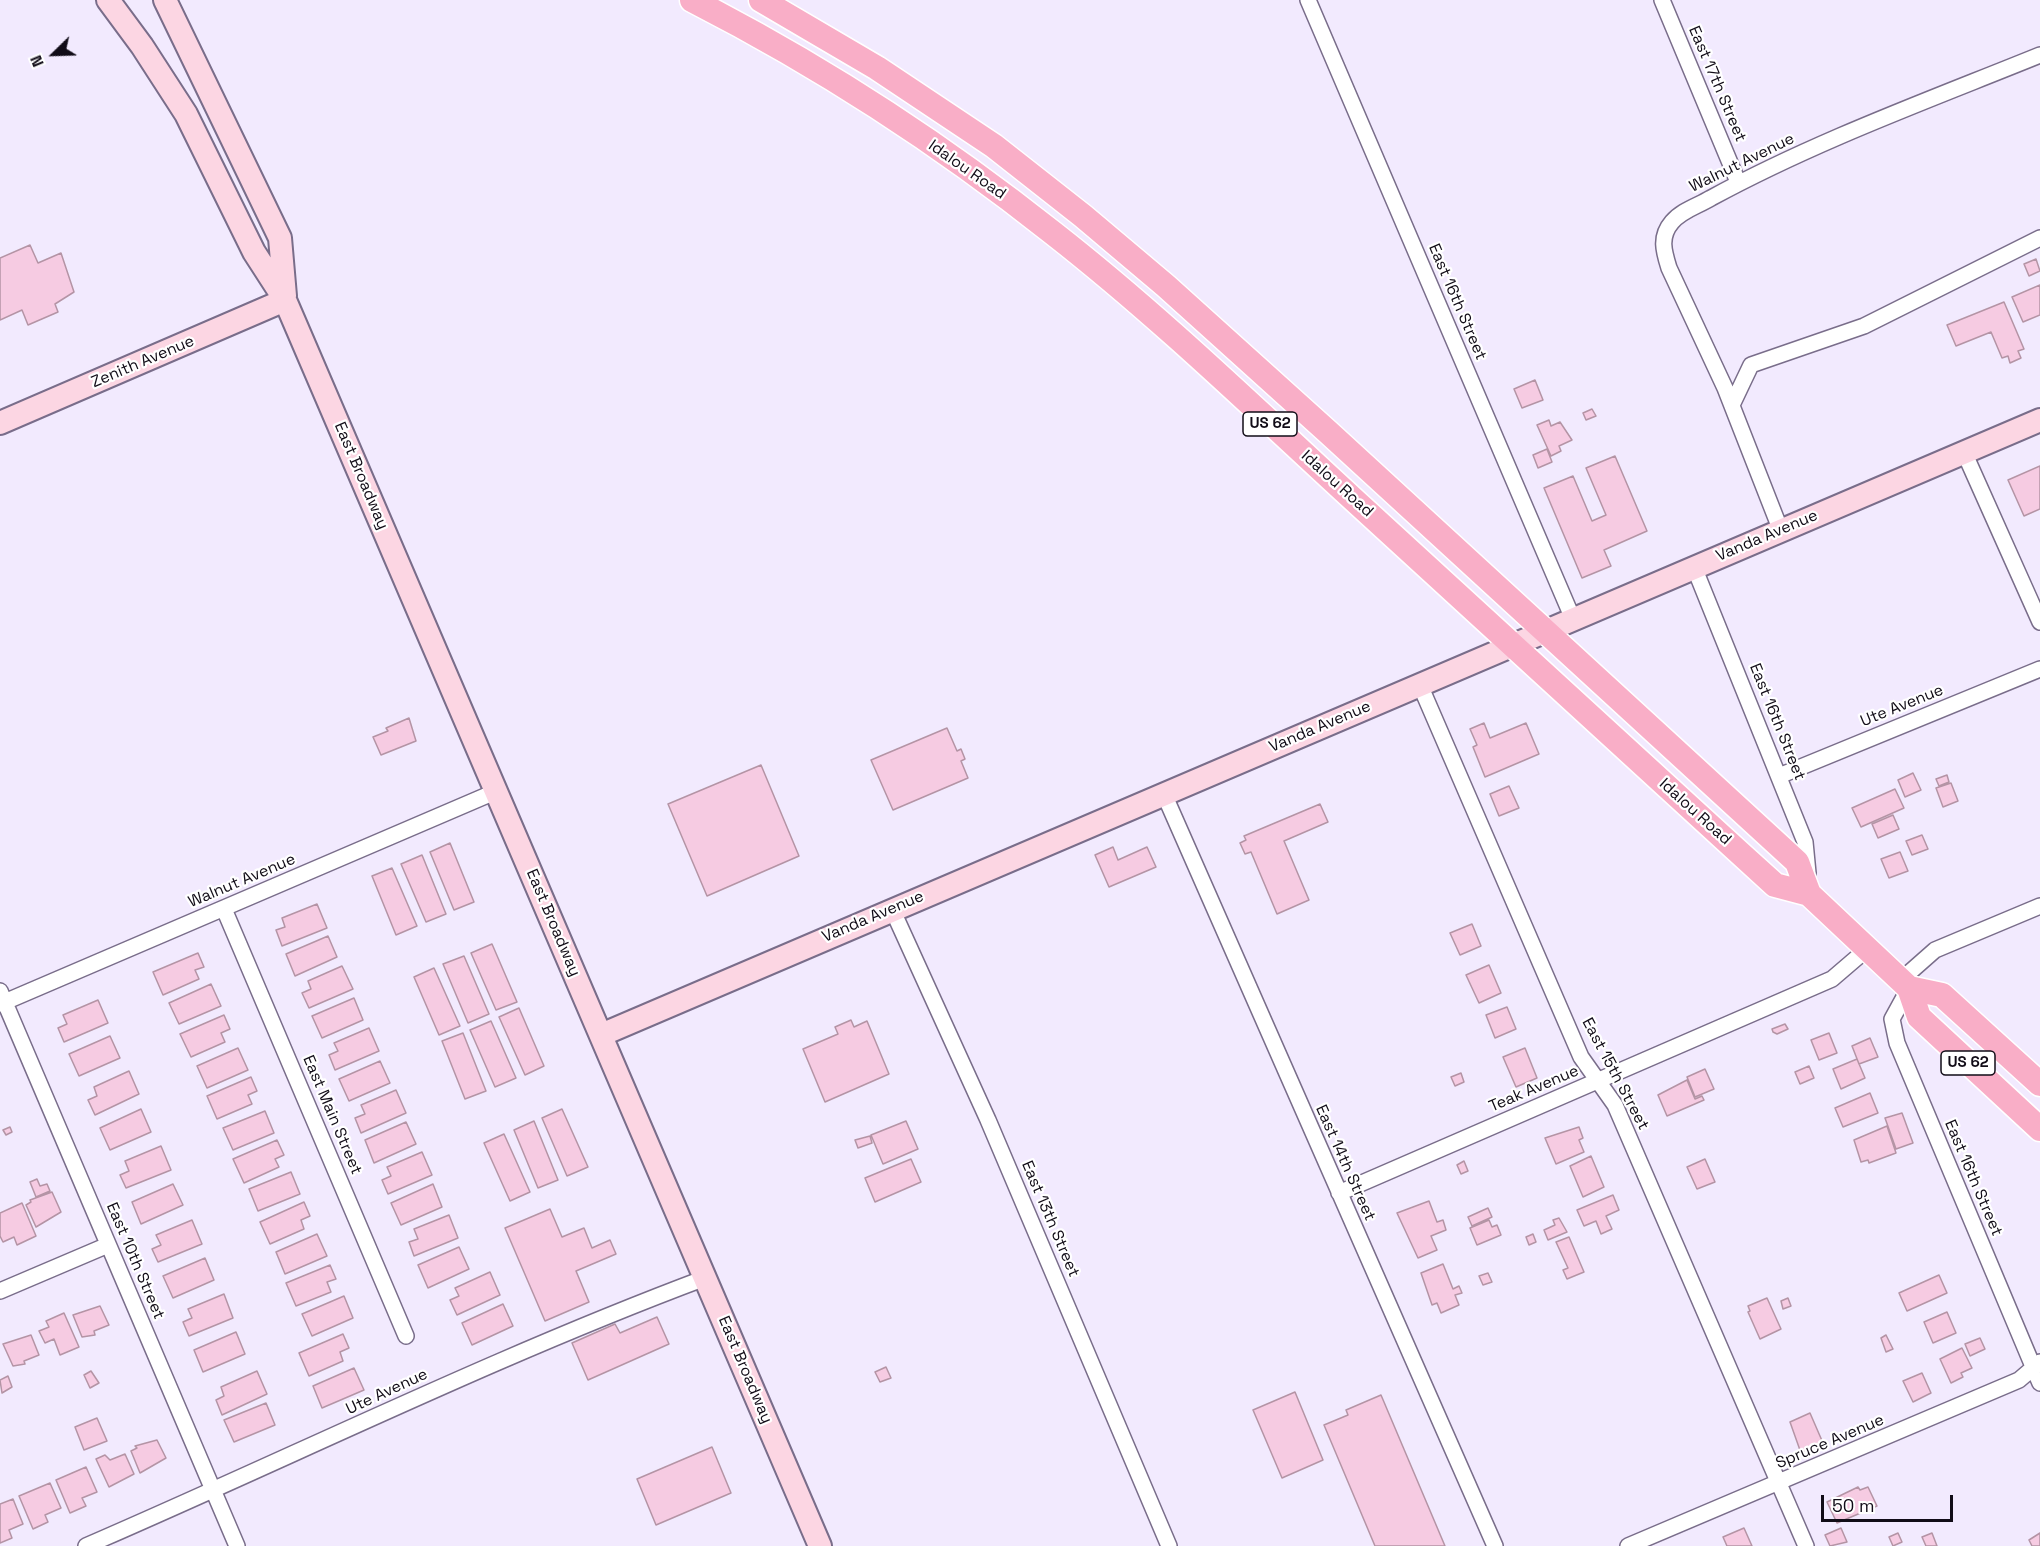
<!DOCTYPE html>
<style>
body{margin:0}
#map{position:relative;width:2040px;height:1546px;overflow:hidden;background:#f2eafe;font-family:"Space Grotesk",sans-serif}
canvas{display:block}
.north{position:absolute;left:24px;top:24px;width:60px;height:60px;-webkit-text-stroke:4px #fff;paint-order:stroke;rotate:247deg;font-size:16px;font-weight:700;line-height:24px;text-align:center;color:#110c17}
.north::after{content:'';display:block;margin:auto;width:21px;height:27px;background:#110c17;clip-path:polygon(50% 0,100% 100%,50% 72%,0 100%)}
.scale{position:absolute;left:1821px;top:1495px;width:132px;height:27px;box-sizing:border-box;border:3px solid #110c17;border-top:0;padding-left:8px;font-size:18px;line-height:21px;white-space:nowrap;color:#110c17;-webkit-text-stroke:4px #fff;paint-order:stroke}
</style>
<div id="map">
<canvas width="2040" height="1546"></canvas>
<div class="north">N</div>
<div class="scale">50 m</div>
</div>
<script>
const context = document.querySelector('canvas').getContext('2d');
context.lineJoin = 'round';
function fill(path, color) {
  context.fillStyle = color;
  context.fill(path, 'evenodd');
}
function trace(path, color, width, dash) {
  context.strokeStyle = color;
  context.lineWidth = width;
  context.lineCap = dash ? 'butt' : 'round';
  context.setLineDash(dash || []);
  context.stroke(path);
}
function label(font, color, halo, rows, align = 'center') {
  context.font = font + ' "Space Grotesk",sans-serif';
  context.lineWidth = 4.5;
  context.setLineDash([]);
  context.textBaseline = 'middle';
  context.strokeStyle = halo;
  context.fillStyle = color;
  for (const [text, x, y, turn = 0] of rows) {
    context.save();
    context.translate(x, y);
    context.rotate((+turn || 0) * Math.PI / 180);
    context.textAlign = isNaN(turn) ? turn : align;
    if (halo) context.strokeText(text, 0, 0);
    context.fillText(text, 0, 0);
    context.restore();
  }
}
const building = new Path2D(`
 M30,245L38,263L61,253L74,292L55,304L58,312L28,325L22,310L0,320V258Z
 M2036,259L2040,271L2029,276L2024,264Z
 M2040,285V315L2023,322L2012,297Z
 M2004,302L2024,349L2018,351L2021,358L2010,363L2008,356L2002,358L1991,332L1956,346L1947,325Z
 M1535,380L1543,400L1522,408L1514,389Z
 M1592,409L1596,416L1586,420L1583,413Z
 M1549,420L1551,426L1560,422L1572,440L1559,446L1561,451L1551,456L1537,425Z
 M1547,449L1552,462L1538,468L1533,455Z
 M1615,456L1647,531L1604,550L1611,566L1582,578L1544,488L1573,476L1592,521L1606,515L1586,468Z
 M2040,466V509L2024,516L2008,480Z
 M409,718L416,741L381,755L373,737L388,731L386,728Z
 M1484,723L1490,738L1526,723L1539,754L1485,777L1473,747L1477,745L1470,729Z
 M947,728L957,751L961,749L965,759L961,761L968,778L893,810L871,760Z
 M761,765L799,856L707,896L668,804Z
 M1913,773L1921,790L1905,797L1898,780Z
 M1947,775L1949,782L1939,786L1936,779Z
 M1951,783L1958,801L1943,807L1936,788Z
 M1509,786L1519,808L1499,816L1490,794Z
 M1895,789L1904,808L1861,827L1852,808Z
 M1320,804L1328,822L1284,841L1309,900L1277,914L1251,852L1245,854L1240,843L1246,840L1244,836Z
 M1893,815L1899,829L1878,838L1872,824Z
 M1922,835L1928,849L1912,855L1906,841Z
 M450,843L474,902L454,910L430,852Z
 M1113,847L1118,860L1147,847L1156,867L1109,887L1095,855Z
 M1900,852L1908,871L1889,878L1881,859Z
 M422,855L446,914L426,922L401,864Z
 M392,868L417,926L396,935L372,876Z
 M317,904L327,928L282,946L276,930L285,927L282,918Z
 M1472,924L1481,946L1460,955L1450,933Z
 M328,936L337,957L295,976L286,954Z
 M492,944L517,1002L496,1010L471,953Z
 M198,953L204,967L195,970L199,979L163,995L153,972Z
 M464,956L489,1014L468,1023L443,964Z
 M1489,965L1501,993L1479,1003L1466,975Z
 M342,966L353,989L309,1008L302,993L311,989L308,981Z
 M434,968L460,1026L439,1035L414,977Z
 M211,984L221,1006L179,1024L169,1003Z
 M354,998L363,1020L322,1038L312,1016Z
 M98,1000L108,1023L64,1042L58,1028L67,1024L63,1015Z
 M1507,1007L1516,1029L1495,1038L1486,1015Z
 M519,1008L544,1066L525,1075L499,1017Z
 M224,1015L230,1029L221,1033L225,1042L191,1057L180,1034Z
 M851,1020L854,1027L867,1021L889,1074L825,1102L803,1049L838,1034L835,1027Z
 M491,1021L516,1078L495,1087L470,1030Z
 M1785,1024L1788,1029L1777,1034L1773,1032L1772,1029Z
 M369,1028L379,1051L335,1070L329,1055L338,1051L334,1043Z
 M463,1033L486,1091L465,1099L442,1041Z
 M1829,1033L1837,1053L1819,1060L1811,1040Z
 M110,1036L120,1058L79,1076L69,1054Z
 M1870,1038L1878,1057L1859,1064L1852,1046Z
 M238,1048L248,1070L207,1088L197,1066Z
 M1525,1048L1537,1078L1516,1087L1503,1057Z
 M1857,1059L1865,1078L1841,1089L1833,1069Z
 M380,1061L390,1083L349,1101L339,1079Z
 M1809,1066L1814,1078L1800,1084L1795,1072Z
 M1705,1069L1714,1089L1695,1097L1687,1077Z
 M129,1071L139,1094L95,1115L88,1100L97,1096L94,1087Z
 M1461,1073L1464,1082L1455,1086L1451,1077Z
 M251,1077L257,1091L248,1095L252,1104L217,1119L207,1096Z
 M1687,1080L1695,1099L1702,1096L1704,1100L1667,1116L1658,1095Z
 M396,1090L406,1113L361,1133L355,1118L365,1114L361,1105Z
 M1870,1093L1878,1113L1843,1127L1835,1108Z
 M141,1109L151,1132L110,1150L100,1128Z
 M562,1109L588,1167L567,1176L542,1118Z
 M265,1111L274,1133L233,1150L223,1128Z
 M1902,1113L1913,1143L1896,1149L1885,1118Z
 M534,1121L558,1180L538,1188L514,1130Z
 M906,1121L918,1149L883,1164L871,1135Z
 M406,1122L416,1144L374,1163L365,1140Z
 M1887,1126L1896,1153L1869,1163L1868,1160L1861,1162L1854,1140Z
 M10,1127L12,1132L6,1135L3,1130Z
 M1579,1127L1583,1138L1579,1140L1584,1152L1556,1164L1545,1138Z
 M504,1134L530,1192L510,1201L484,1143Z
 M870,1136L872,1143L858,1148L855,1140Z
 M277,1140L284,1155L275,1159L279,1167L244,1183L233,1159Z
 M161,1146L171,1170L126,1188L120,1175L129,1171L125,1161Z
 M422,1152L432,1175L388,1194L382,1180L391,1176L387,1167Z
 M1591,1156L1604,1187L1583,1197L1570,1166Z
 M911,1159L921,1182L875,1202L865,1178Z
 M1705,1159L1715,1182L1697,1189L1687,1167Z
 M1464,1161L1468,1171L1461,1174L1457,1165Z
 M291,1172L300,1194L258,1211L249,1189Z
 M37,1179L40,1186L47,1184L50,1191L36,1197L30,1182Z
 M173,1184L183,1205L141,1224L132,1202Z
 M433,1184L442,1207L401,1225L391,1203Z
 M52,1192L61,1212L36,1227L26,1205L31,1202L30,1200Z
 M1613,1195L1619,1210L1606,1216L1612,1229L1601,1234L1596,1221L1584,1226L1577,1210Z
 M1429,1201L1437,1222L1443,1220L1446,1230L1431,1236L1437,1250L1418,1258L1397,1213Z
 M304,1202L310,1216L301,1220L304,1229L270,1244L260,1222Z
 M22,1203L36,1236L17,1245L14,1237L3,1242L0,1236V1213Z
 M1488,1208L1492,1217L1472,1226L1468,1217Z
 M550,1209L562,1237L584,1228L592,1248L610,1240L616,1254L576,1271L589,1302L545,1321L505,1228Z
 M449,1215L458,1238L414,1256L409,1242L418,1239L414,1229Z
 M1559,1218L1567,1232L1548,1240L1544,1230L1555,1225L1553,1220Z
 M192,1220L202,1244L158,1262L152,1249L161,1245L156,1235Z
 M1489,1220L1492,1227L1497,1225L1501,1235L1477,1245L1470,1228Z
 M317,1234L327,1256L285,1274L276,1252Z
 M1533,1234L1536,1242L1529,1245L1526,1237Z
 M1569,1237L1584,1272L1567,1279L1563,1270L1568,1268L1556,1242Z
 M459,1247L469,1269L428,1288L418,1265Z
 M205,1258L214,1280L173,1298L163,1276Z
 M1443,1264L1453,1289L1459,1286L1462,1293L1455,1295L1459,1305L1441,1313L1437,1303L1432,1305L1421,1273Z
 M330,1265L336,1279L327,1282L331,1292L296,1306L286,1283Z
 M490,1272L500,1295L457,1315L450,1300L459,1296L455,1288Z
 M1488,1273L1492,1282L1483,1285L1479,1276Z
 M1939,1275L1947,1293L1907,1311L1899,1293Z
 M224,1294L233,1318L189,1336L183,1322L192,1318L188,1309Z
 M344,1296L353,1318L312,1336L302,1314Z
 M1767,1298L1781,1329L1760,1339L1748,1312L1750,1311L1748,1306Z
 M1788,1298L1791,1306L1783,1309L1781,1301Z
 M503,1304L513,1326L472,1345L462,1323Z
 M100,1306L109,1325L94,1331L95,1335L82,1337L73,1315Z
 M1947,1312L1956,1333L1933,1343L1924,1322Z
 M64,1313L79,1347L60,1355L54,1339L45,1343L39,1331L49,1327L46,1321Z
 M657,1317L669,1344L588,1380L572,1343L615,1324L620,1333Z
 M236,1332L245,1354L203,1372L194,1350Z
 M343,1334L349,1348L340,1352L343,1361L309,1376L299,1353Z
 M31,1335L39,1355L24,1361L25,1364L13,1366L3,1344Z
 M1886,1335L1893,1349L1886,1352L1881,1338Z
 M1980,1338L1985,1349L1970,1356L1965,1344Z
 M1962,1348L1972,1368L1961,1373L1963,1377L1951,1383L1940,1359Z
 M886,1367L891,1378L880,1382L875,1372Z
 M354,1368L364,1390L322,1408L313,1386Z
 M91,1371L99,1383L90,1388L84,1375Z
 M257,1371L267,1394L222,1415L216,1400L224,1396L221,1387Z
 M1922,1373L1931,1393L1913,1402L1903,1381Z
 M8,1376L12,1387L2,1393L0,1380Z
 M1295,1392L1323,1460L1282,1478L1253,1410Z
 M1381,1395L1445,1546H1375L1324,1425L1348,1415L1346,1410Z
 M266,1403L275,1425L234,1442L224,1420Z
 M1810,1413L1823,1443L1801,1453L1790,1422Z
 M97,1418L107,1441L84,1450L75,1427Z
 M157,1440L166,1458L140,1473L131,1451L137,1448L135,1446Z
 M712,1447L731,1493L656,1525L637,1479Z
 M125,1454L134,1474L109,1487L96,1459L105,1455L110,1460Z
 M86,1467L97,1492L82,1498L86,1506L70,1513L56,1480Z
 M50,1483L61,1508L45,1515L48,1522L33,1529L19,1496Z
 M1858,1487L1860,1490L1868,1487L1877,1506L1837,1523L1827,1502Z
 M13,1499L23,1524L9,1530L12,1538L0,1543V1504Z
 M1744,1528L1752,1546H1727L1723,1537Z
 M1841,1528L1847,1542L1830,1546L1825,1535Z
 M1898,1533L1902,1542L1893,1546L1889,1537Z
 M1932,1533L1937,1546H1926L1922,1537Z
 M2040,1533V1546H2032L2029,1540Z`);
fill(building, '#f6cbe2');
trace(building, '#b494a5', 1.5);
const street = new Path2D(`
 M1308,0L1573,619
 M1662,0L1738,182
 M1732,405L1751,365L1864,326L2040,238
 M1964,452L2040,622
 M1781,531L1725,388L1669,268C1664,252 1659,237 1672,222C1682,210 1698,206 1711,198C1816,141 1929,100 2040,55
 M1694,567L1805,842L1808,873
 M1420,685L1581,1057L1615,1105L1806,1546
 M1779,776L2040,669
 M1164,794L1495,1546
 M224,909L406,1336
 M892,909L988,1120L1169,1546
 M1901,980L1935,950L2040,906
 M1909,988L1892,1019L1897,1043L2040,1383
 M0,991L237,1546
 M0,1004L497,791
 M1339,1193L1832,979L1867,949
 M0,1291L108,1245
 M86,1546C292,1457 494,1357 705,1278
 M1628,1546L2019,1380L2040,1362`);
const secondary = new Path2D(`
 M108,0L142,46L186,114L254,252L285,300L820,1546
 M165,0L280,238L285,296
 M0,423L285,300
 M601,1035L2040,420`);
const primary = new Path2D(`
 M692,0C819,65 941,144 1053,233C1158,315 1255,409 1353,499C1494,628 1634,757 1775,885L1809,894
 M761,0L877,68L994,146L1083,216L1166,286L1328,432L1797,862L1809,894L1909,988L1919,1017L2040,1129
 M1909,988L1942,995L2040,1084`);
trace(street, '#796d8a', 18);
trace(secondary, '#796d8a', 26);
trace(primary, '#fff', 27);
trace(street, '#fff', 15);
trace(secondary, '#fcd6e3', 22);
trace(primary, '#f9aec7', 24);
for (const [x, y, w] of [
 [1270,424,54],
 [1968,1063,54]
]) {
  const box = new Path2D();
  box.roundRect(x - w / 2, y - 12, w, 24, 4.5);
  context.fillStyle = '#fff';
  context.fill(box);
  trace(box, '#110c17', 1.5);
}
label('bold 15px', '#110c17', null, [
 ["US 62",1270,424],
 ["US 62",1968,1063]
]);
label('16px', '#110c17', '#fff', [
 ["East 17th Street",1717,84,67],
 ["Walnut Avenue",1742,163,-26],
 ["Idalou Road",967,170,35],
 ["East 16th Street",1457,302,67],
 ["Zenith Avenue",143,362,-23],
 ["East Broadway",361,476,67],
 ["Idalou Road",1337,484,42],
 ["Vanda Avenue",1767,536,-23],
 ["Ute Avenue",1902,706,-22],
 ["East 16th Street",1777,722,68],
 ["Vanda Avenue",1320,727,-23],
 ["Idalou Road",1695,812,42],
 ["Walnut Avenue",242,881,-23],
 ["Vanda Avenue",873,917,-23],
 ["East Broadway",553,923,67],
 ["East 15th Street",1615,1074,62],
 ["Teak Avenue",1534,1089,-23],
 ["East Main Street",332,1115,67],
 ["East 14th Street",1345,1163,66],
 ["East 16th Street",1973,1178,67],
 ["East 13th Street",1050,1219,67],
 ["East 10th Street",135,1261,67],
 ["East Broadway",745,1370,67],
 ["Ute Avenue",387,1392,-25],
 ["Spruce Avenue",1830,1442,-23]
]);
</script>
